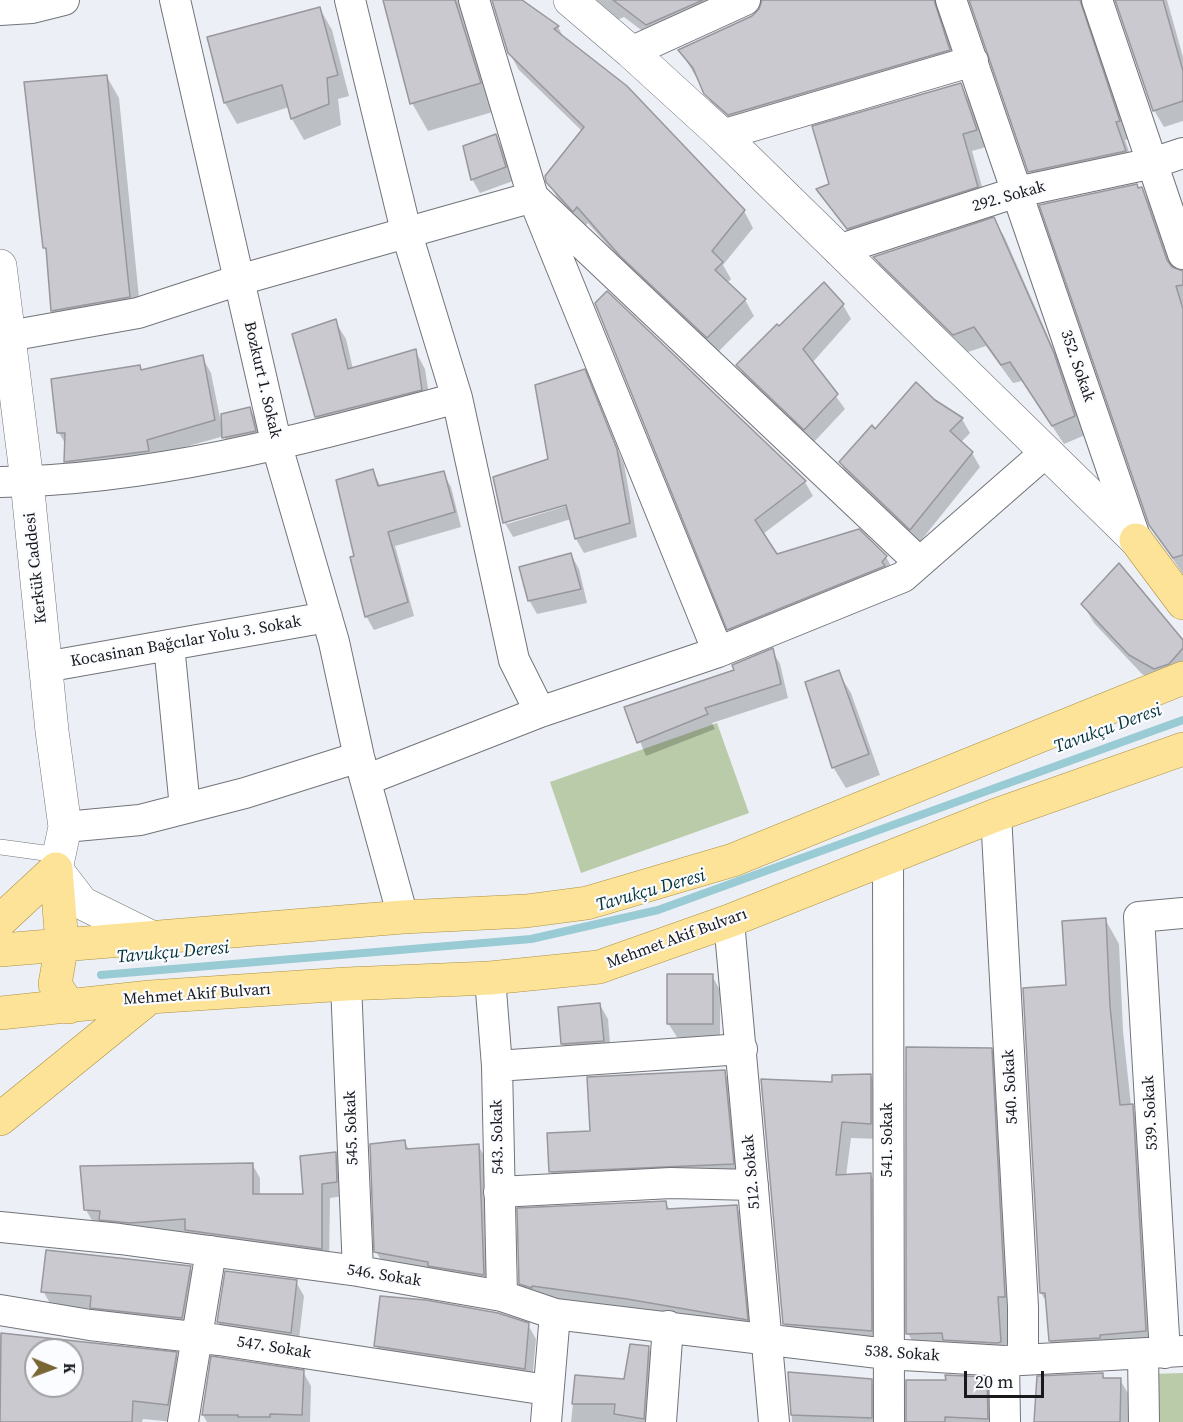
<!DOCTYPE html>
<meta charset="utf-8">
<style>
body{margin:0}
#map{position:relative;width:1183px;height:1422px;overflow:hidden;background:#eceff5;font-family:"Source Serif 4",serif}
canvas{display:block}
.north{position:absolute;left:24px;top:1338px;width:60px;height:60px;box-sizing:border-box;background:#fbfcff;border:2px solid #a0a1a3;border-radius:50%;rotate:91deg;font-size:16px;font-weight:700;line-height:24px;text-align:center;color:#18191a}
.north::after{content:'';display:block;margin:auto;width:21px;height:27px;background:#796634;clip-path:polygon(50% 0,100% 100%,50% 72%,0 100%)}
.scale{position:absolute;left:964px;top:1371px;width:80px;height:27px;box-sizing:border-box;border:3px solid #18191a;border-top:0;padding-left:8px;font-size:18px;line-height:21px;white-space:nowrap;color:#18191a;-webkit-text-stroke:4px #fbfcff;paint-order:stroke}
</style>
<div id="map">
<canvas width="1183" height="1422"></canvas>
<div class="north">K</div>
<div class="scale">20 m</div>
</div>
<script>
const context = document.querySelector('canvas').getContext('2d');
context.lineJoin = 'round';
function fill(path, color) {
  context.fillStyle = color;
  context.fill(path, 'evenodd');
}
function trace(path, color, width, dash) {
  context.strokeStyle = color;
  context.lineWidth = width;
  context.lineCap = dash ? 'butt' : 'round';
  context.setLineDash(dash || []);
  context.stroke(path);
}
function label(font, color, halo, rows, align = 'center') {
  context.font = font + ' "Source Serif 4",serif';
  context.lineWidth = 4.5;
  context.setLineDash([]);
  context.textBaseline = 'middle';
  context.strokeStyle = halo;
  context.fillStyle = color;
  for (const [text, x, y, turn = 0] of rows) {
    context.save();
    context.translate(x, y);
    context.rotate((+turn || 0) * Math.PI / 180);
    context.textAlign = isNaN(turn) ? turn : align;
    if (halo) context.strokeText(text, 0, 0);
    context.fillText(text, 0, 0);
    context.restore();
  }
}
fill(new Path2D(`
 M717,723L749,813L581,873L550,782Z
 M1183,1373V1422H1150L1151,1374Z`), '#b9cba8');
fill(new Path2D(`
 M385,0H458L496,111L428,131L412,103Z
 M494,0H520L558,27L564,38L744,211L753,228L723,265L731,279L727,283L745,300L754,316L717,353L632,273L588,223L584,227L558,199L548,181L582,131L519,70L509,52Z
 M587,0H1167L1183,57V121L1164,127L1154,110L1118,4L1112,0L1129,139L1125,140L1135,169L1040,189L1030,171L972,3L965,0L959,68L739,132L716,111L680,50L754,17L764,2L758,0L657,42L624,17L615,21Z
 M320,9L332,30L349,96L338,99L341,125L304,140L292,119L289,107L237,124L225,103Z
 M107,77L119,98L141,318L64,332L52,311L48,254L44,247Z
 M960,84L970,102L986,147L972,151L987,204L858,246L819,189L831,185Z
 M495,135L503,149L513,181L480,193L472,179Z
 M1141,188L1153,208L1173,269L1183,271V574L1152,528L1138,189Z
 M994,219L1005,238L1064,373L1085,435L1064,444L1022,381L1013,383L986,346L965,353L886,276L875,258Z
 M607,293L805,482L813,496L763,534L777,556L886,557L894,571L737,643L729,629Z
 M843,305L851,319L812,363L845,409L813,443L746,379L738,366L779,328Z
 M335,321L346,339L353,369L415,350L425,369L431,408L327,435L316,417Z
 M202,357L211,373L221,423L250,409L258,423L263,445L232,452L224,436L75,478L65,461L66,445L59,433L139,367L142,371Z
 M584,371L624,464L637,537L584,553L576,539L571,519L513,537L505,523L494,478L550,460ZM572,501L573,504L507,524V521Z
 M934,401L962,419L970,433L960,443L972,453L980,467L919,543L848,476L840,462L875,431Z
 M373,471L381,487L443,473L451,487L461,527L395,546L414,616L374,630L366,616Z
 M571,555L579,569L587,603L537,614L529,600Z
 M1083,604L1183,642V678L1166,688L1142,674L1094,623Z
 M772,650L780,664L788,698L712,723L715,729L646,756L626,708L736,671Z
 M838,672L851,693L880,775L846,788L833,767Z
 M1105,919L1119,944L1123,1031L1131,1106L1146,1130L1160,1355L1064,1365L1050,1341L1047,1303L1041,1293L1068,986Z
 M712,976L720,990V1038L677,1037L668,1023Z
 M600,1005L608,1019L611,1055L571,1058L562,1044Z
 M991,1049L1004,1073L1014,1365L921,1357L908,1333Z
 M724,1072L732,1086L741,1178L559,1186L551,1172Z
 M870,1075L880,1091V1139L851,1138L846,1176L870,1174L880,1190V1347L793,1340L784,1324L833,1084Z
 M405,1142L409,1150L478,1145L486,1159L491,1289L384,1266L376,1251Z
 M335,1154L343,1168L344,1196L330,1198L329,1262L94,1224L86,1210L252,1164L260,1178V1196H304Z
 M665,1202L670,1210L736,1207L746,1223L756,1335L530,1300L520,1283Z
 M190,1267L198,1281L190,1332L100,1321L93,1309L51,1305L43,1291Z
 M296,1282L304,1296L298,1347L226,1336L218,1322Z
 M528,1325L536,1339L532,1383L384,1360L376,1346Z
 M0,1334L176,1354L187,1372L174,1422L143,1419L142,1422H0ZM36,1350H72V1386H36Z
 M648,1348L659,1366L655,1422H571L576,1377L625,1380Z
 M303,1372L311,1386L310,1422H207L203,1415Z
 M790,1374L871,1381L880,1396L881,1422H792Z
 M1102,1374L1105,1379L1120,1380L1131,1398V1422H1036Z
 M986,1379L995,1394V1422H906Z`), '#0003');
trace(new Path2D(`
 M101,975L531,939L658,910L1183,720`), '#98cbd3', 8);
const building = new Path2D(`
 M383,0H455L481,83L410,104Z
 M492,0H522L559,26L554,29L627,86L745,210L712,251L723,262L715,270L746,299L707,338L620,256L577,207L573,212L546,182L545,176L584,127L508,53Z
 M613,0H703L646,25Z
 M762,0H934L950,50L728,115L704,94L693,68L678,50L752,16L759,9Z
 M969,0H1080L1120,121L1116,122L1126,151L1028,172Z
 M1115,0H1163L1183,71V101L1153,111Z
 M320,7L338,75L327,78L329,104L291,119L282,85L224,103L207,37Z
 M107,75L130,297L51,311L46,248H43L24,82Z
 M961,83L977,130L963,134L978,187L847,229L816,189L829,184L812,126Z
 M496,134L506,167L471,180L463,146Z
 M1137,184L1138,188L1142,187L1167,260L1172,267L1183,271V285L1176,286L1183,309V555L1173,558L1149,525L1039,205Z
 M994,217L1054,353L1075,416L1052,426L1010,362L1001,365L974,327L953,335L873,257Z
 M824,282L844,304L803,349L838,394L804,430L736,365L777,324L779,326Z
 M607,291L806,481L755,520L777,554L859,529L887,556L882,562L885,566L727,630L595,303Z
 M336,319L348,369L416,349L422,390L315,417L292,334Z
 M203,355L215,420L147,440L149,451L64,462L65,433H57L51,379L140,365L141,370Z
 M585,369L617,449L630,523L575,539L566,505L503,523L493,477L548,459L535,385Z
 M916,382L935,400L963,418L950,431L973,452L910,530L839,462L872,425L875,429Z
 M250,407L256,431L222,438L221,414Z
 M373,469L378,486L444,471L455,512L388,532L408,602L365,617L350,557L354,556L336,480Z
 M571,553L581,589L528,601L519,567Z
 M1119,563L1183,640V648L1169,664L1154,669L1129,655L1081,604Z
 M773,648L781,684L705,708L708,714L637,743L624,707L734,670L732,665Z
 M839,670L869,754L832,768L805,682Z
 M1106,918L1110,1006L1120,1105L1133,1104L1146,1331L1100,1335V1338L1049,1341L1045,1293H1040L1023,988L1066,985L1062,921Z
 M667,974H713V1024H667Z
 M600,1003L604,1041L561,1044L558,1007Z
 M906,1047L992,1048L1005,1297H998L1001,1342L997,1343L943,1340L942,1333L906,1334Z
 M725,1070L734,1164L549,1172L547,1133L590,1131L587,1077Z
 M871,1074V1124L842,1122L836,1175L871,1173L872,1331L783,1324L761,1079L832,1082V1075Z
 M405,1140L406,1149L479,1144L484,1275L428,1266V1262L374,1252L370,1144Z
 M336,1152L337,1182L322,1184V1249L185,1230V1219L130,1223L99,1220L100,1211L84,1210L80,1166L253,1163V1194H303L300,1156Z
 M666,1201L667,1209L737,1205L748,1320L627,1299L532,1286V1288L519,1284L517,1208Z
 M46,1250L191,1266L182,1318L90,1308L91,1296L41,1292Z
 M225,1271L297,1280L291,1333L217,1322Z
 M380,1296L426,1300L498,1313L529,1323L525,1369L374,1346Z
 M1,1333L177,1352L168,1405L133,1401L132,1422H0ZM36,1350H72V1386H36Z
 M630,1344L649,1346L644,1419L614,1414L615,1404H572L575,1375L624,1379Z
 M211,1356L304,1370L302,1415L270,1414V1417H238V1415H202Z
 M788,1372L872,1379V1418L791,1415Z
 M1103,1373V1378H1121L1120,1422H1034L1037,1376Z
 M945,1375L987,1377L988,1419L945,1417V1422H906V1380H946Z`);
fill(building, '#c9c9cf');
trace(building, '#97979d', 1.5);
const service = new Path2D(`
 M0,847L59,855`);
const minor = new Path2D(`
 M175,0L277,446L334,642L359,757L403,917
 M350,0L406,231L457,398L514,660L540,712L718,652L903,577L1046,452
 M474,0L533,197L718,652
 M951,0L1136,540
 M1097,0L1183,254
 M0,10L32,8L64,0
 M631,52L745,0
 M722,135L973,61
 M838,250L1017,192L1153,163L1183,153
 M9,336L138,313L239,280L533,197L919,562
 M0,482C157,480 307,438 457,398
 M169,645L185,808
 M45,667L327,617
 M366,780L540,712
 M996,815L1023,1307V1360
 M65,827L140,820L245,793L359,757
 M888,859L889,1422
 M729,921L774,1422
 M490,978L497,1066L502,1296
 M346,984L358,1271
 M497,1066L742,1049
 M499,1192L671,1183L753,1185
 M0,1227L120,1239L358,1271L502,1296L555,1314L887,1354L1004,1361L1183,1351
 M0,1310L90,1325L219,1340L547,1390
 M1165,1353L1139,917L1183,913
 M1143,1354L1144,1422
 M1004,1361L1005,1422
 M183,1422L211,1251
 M546,1422L555,1314
 M661,1422L668,1326`);
const tertiary = new Path2D(`
 M570,0L631,52L722,135L1136,540
 M0,266L27,481L52,731L65,827L56,869L82,903L153,938`);
const primary = new Path2D(`
 M1136,540L1183,603
 M56,869L62,944L55,984L69,1007
 M0,921L56,869
 M0,950L403,917L526,911L587,903L733,860L1183,678
 M0,1013L150,997L346,984L490,978L599,967L729,921L996,815L1183,749
 M0,1119L150,997`);
trace(service, '#717479', 16);
trace(minor, '#717479', 32);
trace(tertiary, '#717479', 34);
trace(primary, '#ac9140', 34);
trace(service, '#fff', 15);
trace(minor, '#fff', 30);
trace(tertiary, '#fff', 33);
trace(primary, '#fde398', 33);
label('16px', '#18191a', '#fbfcff', [
 ["292. Sokak",1009,197,-16],
 ["352. Sokak",1077,366,71],
 ["Bozkurt 1. Sokak",262,380,77],
 ["Kerkük Caddesi",36,568,-96],
 ["Kocasinan Bağcılar Yolu 3. Sokak",186,642,-10],
 ["Mehmet Akif Bulvarı",677,939,-20],
 ["Mehmet Akif Bulvarı",197,995,-4],
 ["540. Sokak",1011,1087,-93],
 ["539. Sokak",1151,1113,-93],
 ["545. Sokak",352,1128,-92],
 ["543. Sokak",498,1137,-91],
 ["541. Sokak",888,1140,-90],
 ["512. Sokak",752,1172,-95],
 ["546. Sokak",384,1276,9],
 ["547. Sokak",274,1348,9],
 ["538. Sokak",902,1354,4]
]);
label('italic 18px', '#003238', '#fbfcff', [
 ["Tavukçu Deresi",1108,729,-20],
 ["Tavukçu Deresi",651,891,-16],
 ["Tavukçu Deresi",173,953,-5]
]);
</script>
